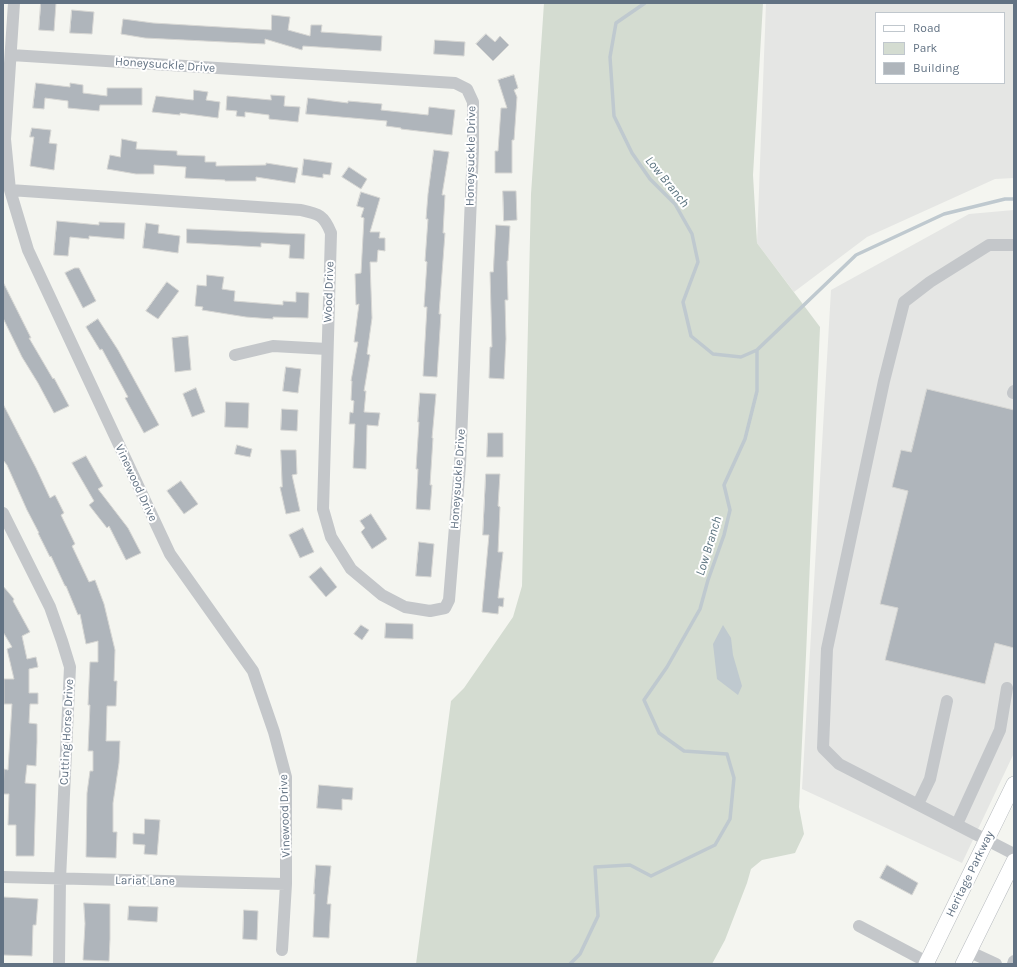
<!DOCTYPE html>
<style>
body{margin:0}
#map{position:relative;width:1017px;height:967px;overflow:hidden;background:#f4f5f0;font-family:Karla,sans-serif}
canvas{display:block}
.frame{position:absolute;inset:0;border:4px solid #627283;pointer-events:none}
.legend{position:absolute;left:875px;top:12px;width:130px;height:72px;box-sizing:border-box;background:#fff;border:1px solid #c0c7cd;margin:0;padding:5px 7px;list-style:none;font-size:12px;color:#627283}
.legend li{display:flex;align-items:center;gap:8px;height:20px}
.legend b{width:20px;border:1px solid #c0c7cd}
</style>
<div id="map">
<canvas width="1017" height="967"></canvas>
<div class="frame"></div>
<ul class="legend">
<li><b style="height:5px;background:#fff"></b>Road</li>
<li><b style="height:11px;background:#d4dcd1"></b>Park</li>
<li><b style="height:11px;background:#afb5bb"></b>Building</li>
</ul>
</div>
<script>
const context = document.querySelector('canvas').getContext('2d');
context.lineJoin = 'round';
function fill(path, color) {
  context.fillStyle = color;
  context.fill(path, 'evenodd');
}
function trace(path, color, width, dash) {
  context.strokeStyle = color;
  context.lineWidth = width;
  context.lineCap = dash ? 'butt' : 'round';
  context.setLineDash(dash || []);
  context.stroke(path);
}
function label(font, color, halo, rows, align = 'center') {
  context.font = font + ' Karla,sans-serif';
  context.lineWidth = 4;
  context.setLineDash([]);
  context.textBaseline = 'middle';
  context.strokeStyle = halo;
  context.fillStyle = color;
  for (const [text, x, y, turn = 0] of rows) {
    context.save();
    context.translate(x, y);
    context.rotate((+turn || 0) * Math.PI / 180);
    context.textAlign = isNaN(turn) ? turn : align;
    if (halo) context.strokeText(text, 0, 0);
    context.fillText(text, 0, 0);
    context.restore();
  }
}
fill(new Path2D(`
 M766,3H1014V178L995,179L867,237L794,292L757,243ZM876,13H1004V83H876Z
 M1014,210V753L962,863L802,789L831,290L969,214Z`), '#e5e6e4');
fill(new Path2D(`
 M544,3H763L753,175L757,243L820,327L806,655L799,807L804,834L795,853L762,860L751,869L747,883L725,940L712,964H416L451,701L464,688L513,617L522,586L531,194Z`), '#d4dcd1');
fill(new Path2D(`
 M723,625L731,638L733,655L742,686L738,695L717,679L713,644Z`), '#bfc9cf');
trace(new Path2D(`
 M757,350L856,255L944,214L1005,199H1014
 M570,964L580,954L598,916L595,867L630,865L651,876L715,845L730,819L734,778L727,754L684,751L659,733L644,700L667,667L700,609L708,580L724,535L730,510L724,485L745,439L757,391V350L741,357L713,354L691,336L683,302L698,262L692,234L675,204L650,179L632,153L614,116L610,57L616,23L645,3`), '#bfc9cf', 3.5);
const building = new Path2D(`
 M41,3H56L54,31L39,30Z
 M72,10L94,12L92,34L70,33Z
 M272,15L290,17L288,30L310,36L311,25H322L321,32L382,36L381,51L303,46L302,50L265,39V44L145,38L121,34L123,19L153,23L271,30Z
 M486,34L495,42L500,36L509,45L493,61L476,44Z
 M435,40L465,42L464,56L434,54Z
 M514,75L518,88L514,90L517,97L514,140H512V173H495V151H498L501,108H507L498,80Z
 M36,83L70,87V83L83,85V93L107,96V88H142V105H100L99,111L68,108V101L45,98L44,109L33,108Z
 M194,90L208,92L206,100L220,102L218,118L180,113V115L152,112L156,96L193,100Z
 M271,95L285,96L284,106L300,107L298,122L269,119V115L245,112V117L236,116L237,111L226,110L227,96L271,100Z
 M308,98L348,103V101L382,104L381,110L428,115L429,107L455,110L452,135L401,129V128L386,126L387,121L306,114Z
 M32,128L51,130L49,143L57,144L54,170L30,166L34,137H30Z
 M122,139L137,142L136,149L177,151V155L205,156V162H216V166L266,165V163L298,168L295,183L256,177V181H225V180L185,178L186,167L154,165V174H136L107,169L110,155L120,157Z
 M434,150L449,152L442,195H445L443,233H445L439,314H441L437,377L423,376L427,307H424L427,262L425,261L428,219H426L428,194Z
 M304,159L332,163L330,175L323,174V178L302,175Z
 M349,167L367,179L361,189L342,177Z
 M503,191H516L517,220L504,221Z
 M361,192L380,198L370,232H380L379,238H385V251L378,250L377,262H370L372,318L367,354L370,355L364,391H366L364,412L380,413L378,426L367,425L366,469L353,468L355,424H349L350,412L353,413L354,401L351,400L352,381H351L358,342H354L359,304L356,305L355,274L361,273L364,218L361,217L364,208L357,206Z
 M57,221L99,225V222L125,223L124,239L89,236V239L70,237L68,256L54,255Z
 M146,223L159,225L158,233L180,236L178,253L143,248Z
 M496,225L510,226L508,261H507L508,300H505L506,339L504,379L489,378L490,347H492L490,272H493Z
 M187,229L305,234L304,259L289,258L290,245L261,243V247L187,243Z
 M75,268H79L96,301L83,308L65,273Z
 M207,275L224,277L222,289L235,291L234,301L283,305V301L296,302V292L309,293L308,318L273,317V319L246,317L202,310L203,307L195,306L197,285L206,286Z
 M3,282L31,338H29L53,379L54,378L69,406L54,413L38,383L22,357L3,318Z
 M167,282L179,291L158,319L146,311Z
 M98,319L118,350L159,425L144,433L125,398L128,397L102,349L100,350L86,327Z
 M188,336L191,370L175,372L172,338Z
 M286,367L301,369L298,393L283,391Z
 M196,388L205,412L192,417L183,394Z
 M927,389L1014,410V648L995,643L985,684L885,660L898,608L880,604L908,491L892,487L901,450L911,452Z
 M420,393L436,394L432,438H433L430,485H432L430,510L416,509L418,469H416L419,422H418Z
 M226,402L249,403L248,428L225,427Z
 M3,404L36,468L50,498L55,495L64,513L61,515L75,544L72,546L89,582L95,580L104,604L115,650L114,681H117L116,706H107L106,741H120L119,763L113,803V832H117L116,858L86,857L87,793L90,771H93V751H88L90,705H88L90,662H98V641L86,644L80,614L78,615L66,586H65L51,556L50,557L38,533H39L27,510L7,465L3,460Z
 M282,409L298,410L297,431L281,430Z
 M488,433H503V457H487Z
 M237,445L252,449L250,457L235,454Z
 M281,450H296L297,474L292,475L300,511L286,514L280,487H282Z
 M86,456L103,486L98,489L128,528L141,553L126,560L109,526L107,528L89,505L94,501L72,463Z
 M486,474H500L498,506L500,507L498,552H503L498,598H504L503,607L499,606L498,614L482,612L489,535H483Z
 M181,481L198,504L184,514L167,491Z
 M371,514L387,539L372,549L361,532L365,528L360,521Z
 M303,528L314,552L300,558L289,535Z
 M419,542L434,544L431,577L416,576Z
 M321,567L337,587L326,597L309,577Z
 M3,586L14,599L13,601L30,632L22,636L27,659L36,657L38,667L29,669V693H38V704H30L29,723L37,724V742L36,766L27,765L25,783L36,784L34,856H16V825H8L9,794H3L4,769L8,770L12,704H4V679H14L7,649L12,647L3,632Z
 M386,623L413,624V639L385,638Z
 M361,625L369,630L362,640L354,634Z
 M319,785L353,788L352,800L342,799V810L317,808Z
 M145,819L160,820L157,855L144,854L145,845L133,844V833L144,834Z
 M316,865L331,866L327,904H331L329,938L313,937L315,894H314Z
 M887,865L918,883L912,895L880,878Z
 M3,897L38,899L36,925H33L32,956L3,955Z
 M84,903L110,904V939L109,961L83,960L85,924Z
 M129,906L158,907L157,922L128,920Z
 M244,910L258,911L257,940L243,939Z`);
fill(building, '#afb5bb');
trace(building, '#d6d6d3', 1);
const major = new Path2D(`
 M926,964L1014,784
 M963,964L1014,861`);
trace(major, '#b6babe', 16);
trace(new Path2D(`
 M14,3L5,139L10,190L28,250L170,554L253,671L274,732L286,777V884L282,950
 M10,190L301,210C319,214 324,215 331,233L323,509L331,537L351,569L382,595L405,607L430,611L445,608L449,600L460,465L473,148V102L467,89L455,83L11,55
 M1014,245H989L930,282L904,302L884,381L827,649L823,748L839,764L1014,854
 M235,355L273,346L327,349
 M1013,393L1014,391
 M3,513L50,607L62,641L70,667L60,879L59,964
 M918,804L930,779L947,701
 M957,824L1000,730L1007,688
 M3,877L286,884
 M859,926L927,962
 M970,952L996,964
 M1013,964L1014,961`), '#c4c7ca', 12);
trace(major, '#fff', 15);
label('12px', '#627283', '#fff', [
 ["Honeysuckle Drive",165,65,4],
 ["Honeysuckle Drive",471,156,-89],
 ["Wood Drive",329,292,-88],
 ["Honeysuckle Drive",458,479,-86],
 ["Vinewood Drive",136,483,65],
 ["Cutting Horse Drive",67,732,-87],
 ["Vinewood Drive",285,816,-92],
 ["Heritage Parkway",970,874,-64],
 ["Lariat Lane",145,881,1]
]);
label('italic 13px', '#5d7581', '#fff', [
 ["Low Branch",667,182,51],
 ["Low Branch",709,546,-73]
]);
</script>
